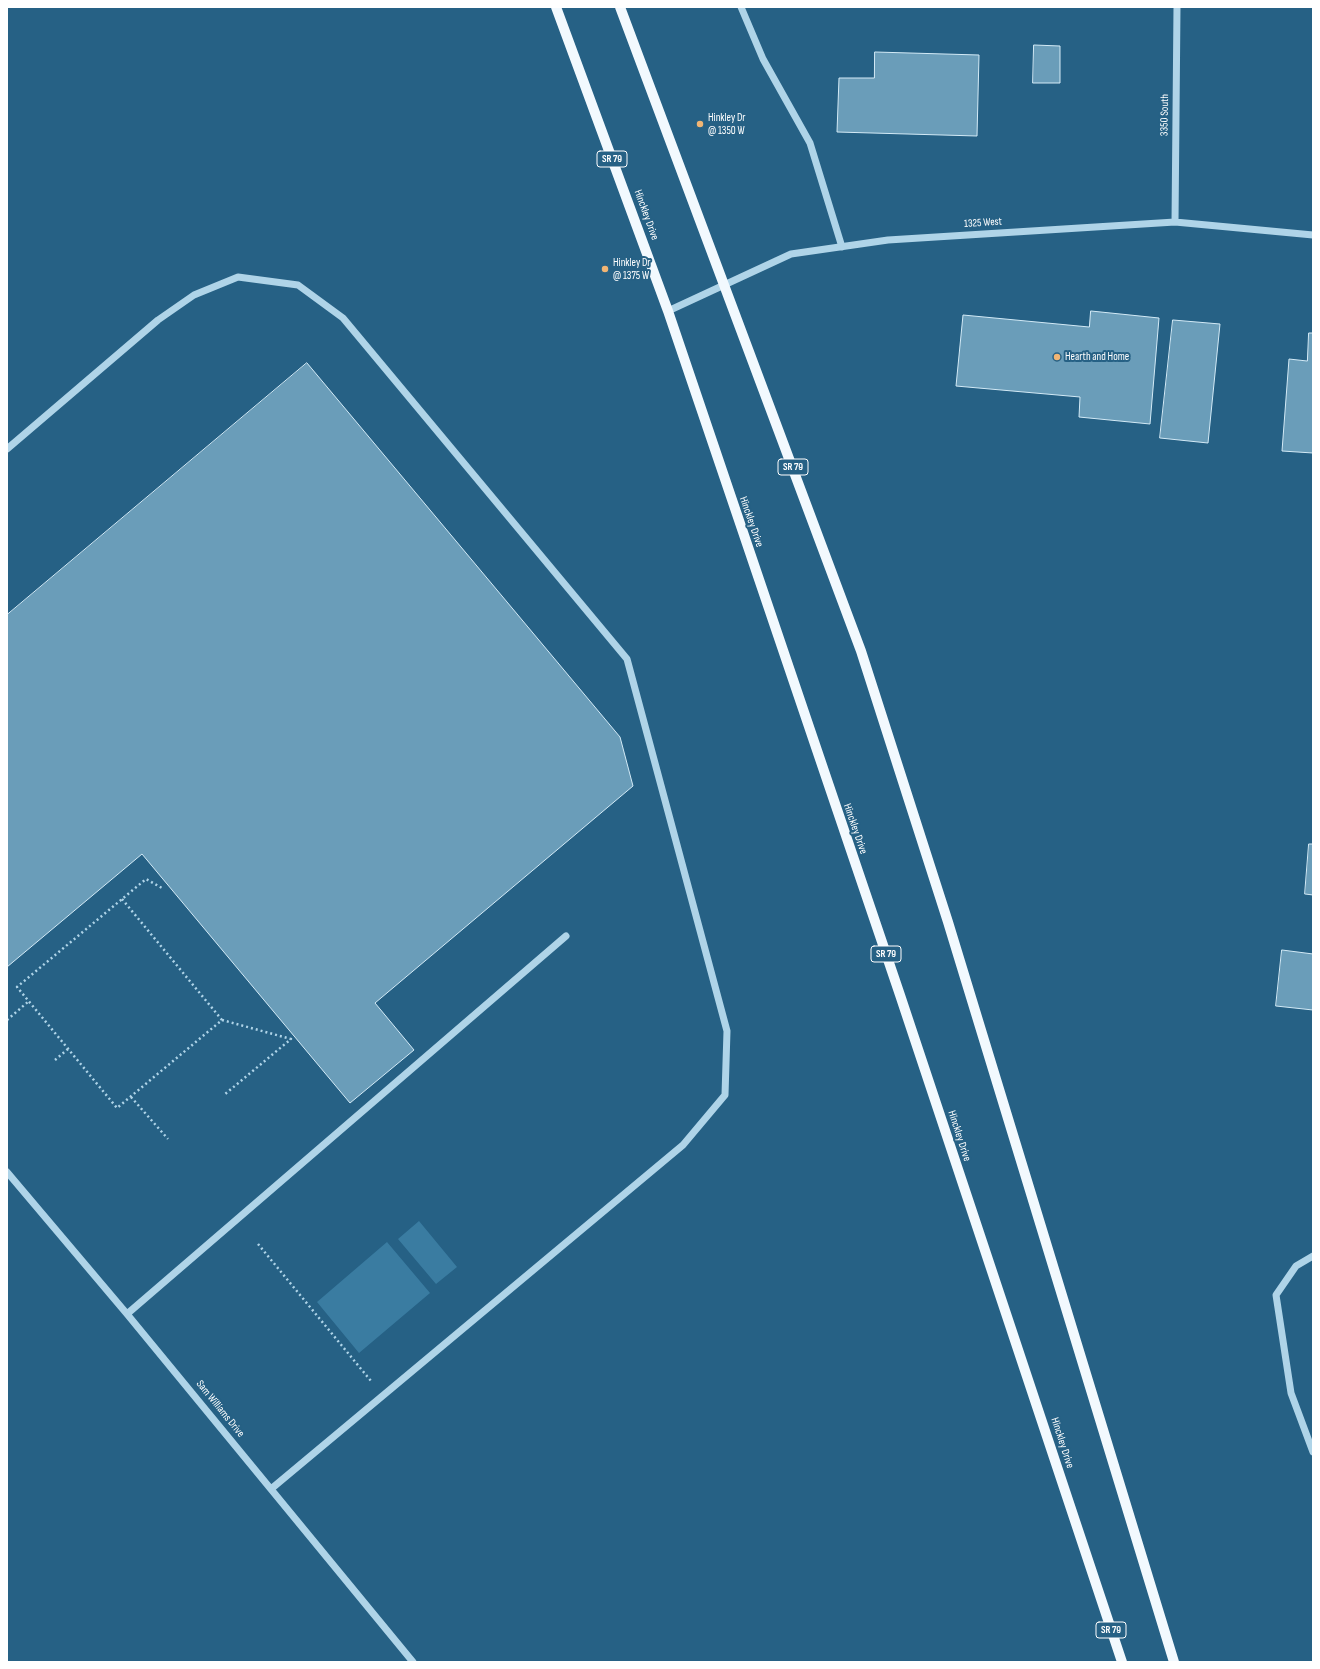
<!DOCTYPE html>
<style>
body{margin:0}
#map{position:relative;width:1320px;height:1669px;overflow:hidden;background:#266185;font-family:"Sofia Sans Condensed",sans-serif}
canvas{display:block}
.frame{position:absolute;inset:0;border:8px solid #fff;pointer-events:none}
</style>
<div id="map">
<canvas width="1320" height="1669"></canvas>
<div class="frame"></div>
</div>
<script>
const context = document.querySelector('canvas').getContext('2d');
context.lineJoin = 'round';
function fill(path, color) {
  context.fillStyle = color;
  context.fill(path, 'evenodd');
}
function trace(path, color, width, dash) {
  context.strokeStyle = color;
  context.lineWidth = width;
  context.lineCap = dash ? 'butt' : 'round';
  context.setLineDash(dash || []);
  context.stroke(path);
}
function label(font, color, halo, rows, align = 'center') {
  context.font = font + ' "Sofia Sans Condensed",sans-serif';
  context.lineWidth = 4;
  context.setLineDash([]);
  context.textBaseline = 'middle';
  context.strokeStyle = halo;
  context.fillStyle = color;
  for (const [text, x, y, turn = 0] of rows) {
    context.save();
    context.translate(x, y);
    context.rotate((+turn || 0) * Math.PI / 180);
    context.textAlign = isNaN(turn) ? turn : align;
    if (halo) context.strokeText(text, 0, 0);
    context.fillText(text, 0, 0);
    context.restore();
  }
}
fill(new Path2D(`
 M419,1221L457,1267L436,1284L398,1239Z
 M387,1242L430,1293L359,1353L317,1302Z`), '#3a7ca1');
const building = new Path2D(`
 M1034,45L1060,46V83H1033Z
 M875,52L979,55L977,136L837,132L839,78H874Z
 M1091,311L1159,318L1150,424L1079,417L1080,397L956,386L963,315L1089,327Z
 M1173,320L1220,324L1208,443L1160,438Z
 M1309,333H1313V453L1282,451L1289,359L1307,361Z
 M307,363L620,737L633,786L375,1003L414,1050L350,1103L142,854L7,967V615Z
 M1309,844H1313V895L1305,894Z
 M1282,950L1313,954V1010L1276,1006Z`);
fill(building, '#6a9db9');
trace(building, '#d3eaf6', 1);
trace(new Path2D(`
 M122,899L222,1020L117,1108L17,987L146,879L162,888
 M7,1020L29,1001
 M222,1020L291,1039L224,1095
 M55,1060L68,1049
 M131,1097L168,1139
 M258,1244L371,1381`), '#afd4e8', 2.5, [2, 3]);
trace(new Path2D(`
 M741,7L763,59L810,143L842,247
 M1175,222L1177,7
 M668,311L791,254L888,240L1175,222L1313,235
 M7,449L158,320L194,295L238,277L298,285L343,318L627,659L727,1031L725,1095L683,1145L271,1489
 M7,1172L127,1314L413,1662
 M1313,1256L1296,1266L1276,1295L1291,1393L1313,1452
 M127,1314L566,936`), '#afd4e8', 7);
trace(new Path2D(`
 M556,7L668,311L900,995L1122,1662
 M620,7L861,651L948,922L1174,1662`), '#f2f9fe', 10);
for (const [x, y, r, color] of [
 [700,124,4,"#f1b574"],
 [605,269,4,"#f1b574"],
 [1057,357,4,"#f1b574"]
]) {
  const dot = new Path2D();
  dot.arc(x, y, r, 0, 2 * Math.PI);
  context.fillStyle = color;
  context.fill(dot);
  trace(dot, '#266185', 1.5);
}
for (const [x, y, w] of [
 [612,159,30],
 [793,467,30],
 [886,954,30],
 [1111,1630,30]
]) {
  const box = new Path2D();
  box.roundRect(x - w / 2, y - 8, w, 16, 3);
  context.fillStyle = '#266185';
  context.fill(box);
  trace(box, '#fff', 1);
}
label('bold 10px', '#fff', null, [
 ["SR 79",612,159],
 ["SR 79",793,467],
 ["SR 79",886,954],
 ["SR 79",1111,1630]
]);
label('11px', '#fff', '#266185', [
 ["3350 South",1165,115,-89],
 ["Hinckley Drive",646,215,70],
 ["1325 West",983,223,-4],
 ["Hinckley Drive",751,522,71],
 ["Hinckley Drive",855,829,71],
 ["Hinckley Drive",959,1136,72],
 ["Sam Williams Drive",220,1409,51],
 ["Hinckley Drive",1062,1443,72]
]);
label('11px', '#fff', '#266185', [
 ["Hinkley Dr",708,118],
 ["@ 1350 W",708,131],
 ["Hinkley Dr",613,263],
 ["@ 1375 W",613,276],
 ["Hearth and Home",1065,357]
], 'left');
</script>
